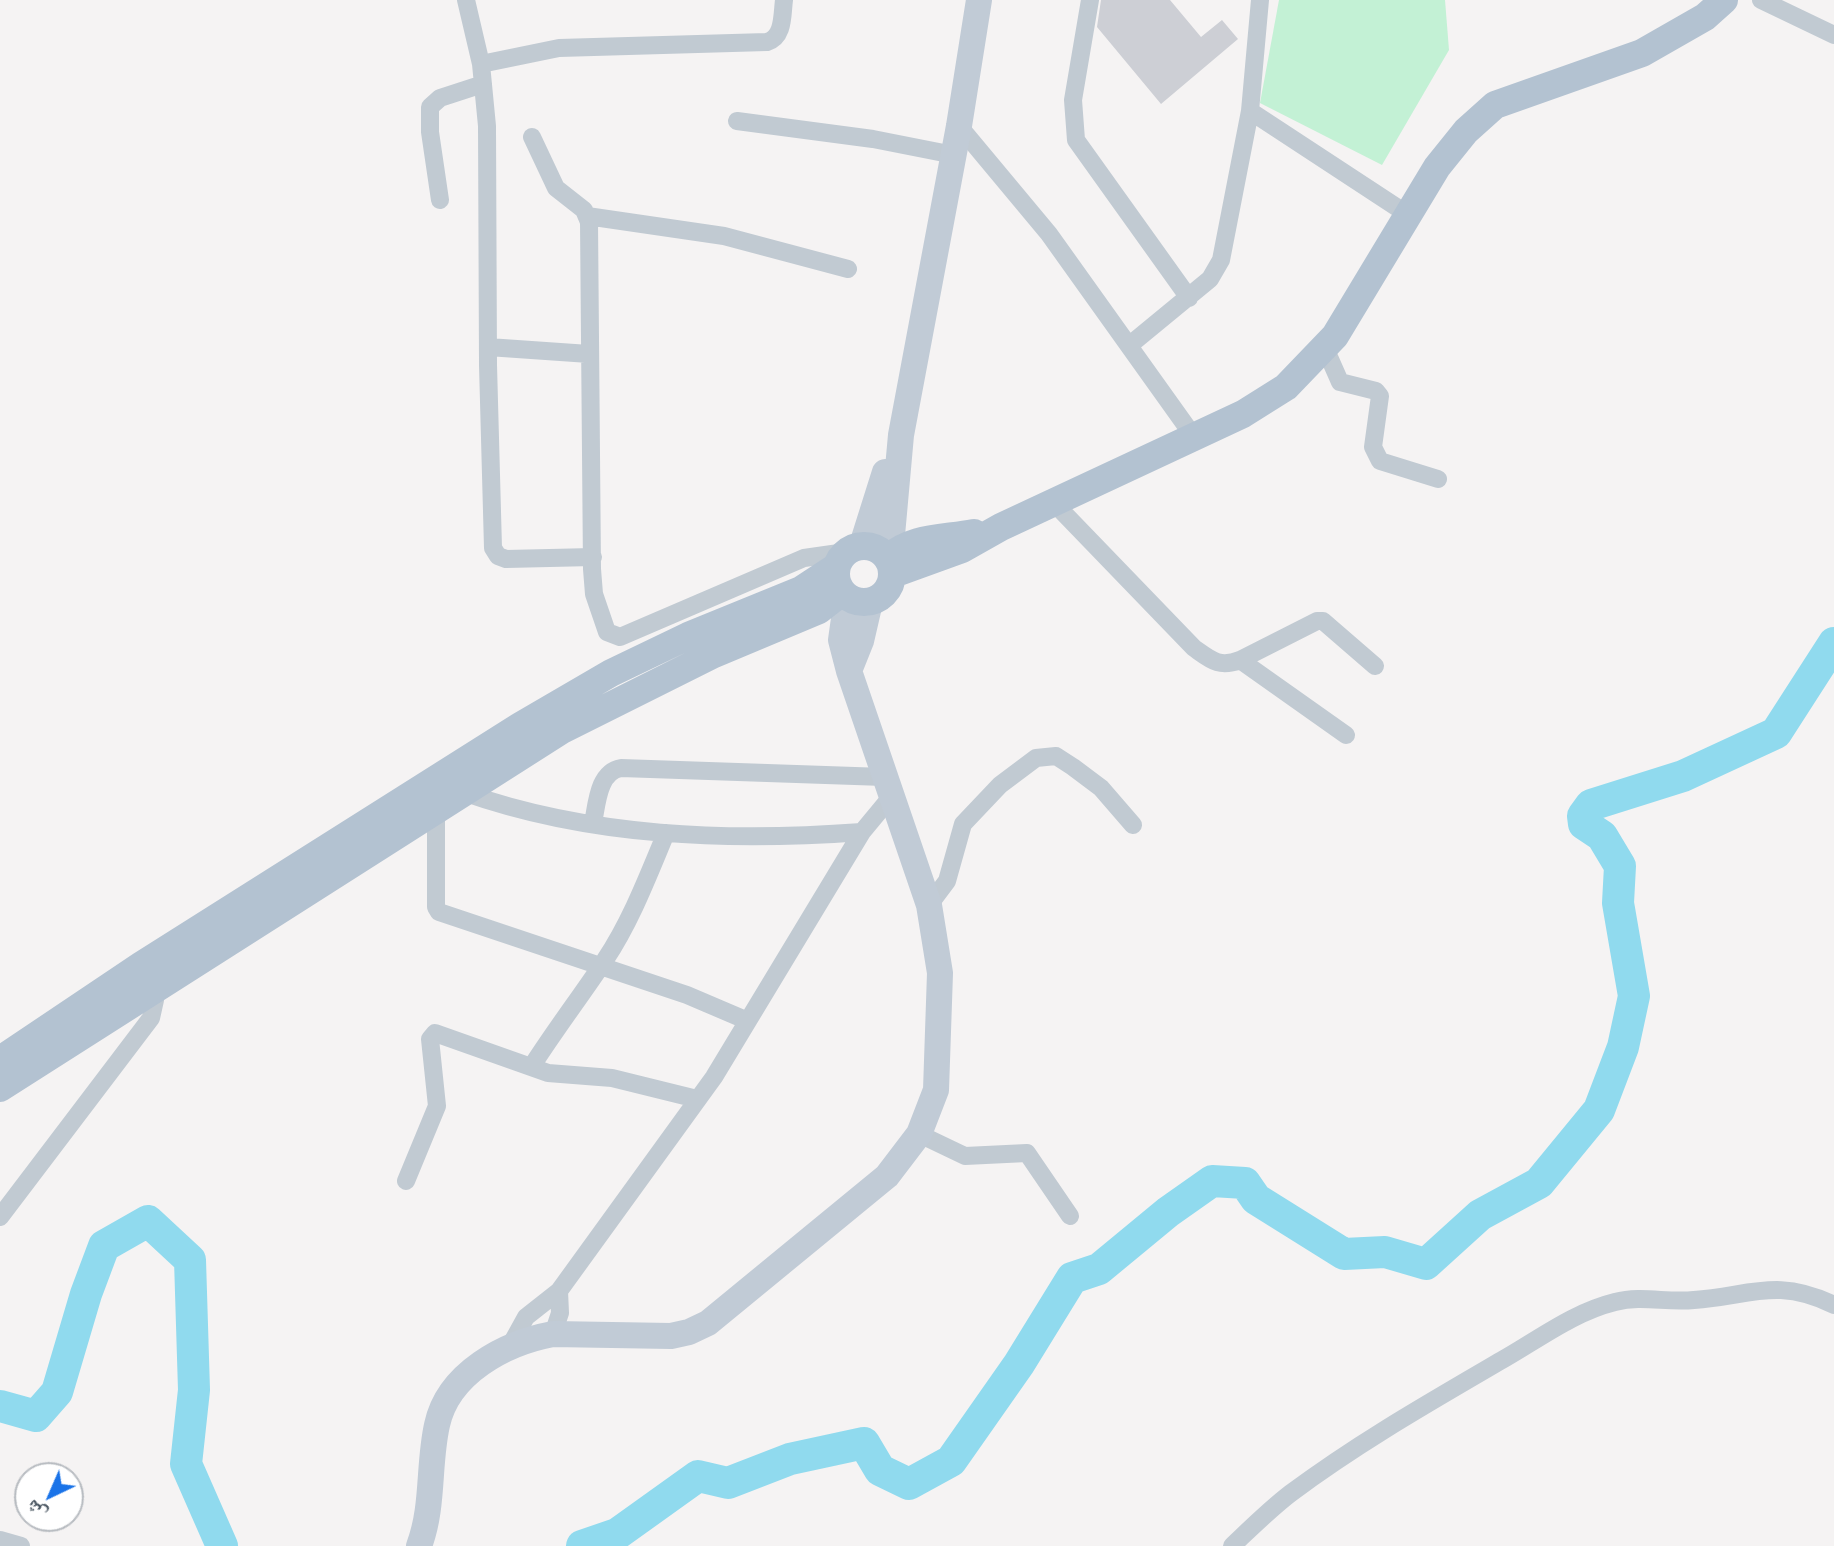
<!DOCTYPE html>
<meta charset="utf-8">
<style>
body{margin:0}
#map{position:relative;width:1834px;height:1546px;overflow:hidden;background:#f5f3f3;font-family:"IBM Plex Sans","Noto Naskh Arabic",sans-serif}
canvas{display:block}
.north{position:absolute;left:14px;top:1462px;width:70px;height:70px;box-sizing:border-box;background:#fff;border:2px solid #b7bbc0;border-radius:50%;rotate:224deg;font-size:19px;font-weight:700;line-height:28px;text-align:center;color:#4a5661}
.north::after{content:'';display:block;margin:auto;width:24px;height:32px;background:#1a73e8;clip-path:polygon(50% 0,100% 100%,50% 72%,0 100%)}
</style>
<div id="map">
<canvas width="1834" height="1546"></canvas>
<div class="north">ش</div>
</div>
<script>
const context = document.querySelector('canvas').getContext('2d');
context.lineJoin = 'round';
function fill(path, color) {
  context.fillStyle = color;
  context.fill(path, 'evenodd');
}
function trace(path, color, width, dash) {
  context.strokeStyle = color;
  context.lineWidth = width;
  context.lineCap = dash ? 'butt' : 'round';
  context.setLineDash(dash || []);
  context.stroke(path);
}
fill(new Path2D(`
 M1279,0H1445L1449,50L1382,165L1260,103Z`), '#c3f1d5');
trace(new Path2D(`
 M0,1406L36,1416L57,1392L86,1294L104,1246L148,1221L190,1260L194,1390L186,1464L222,1546
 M582,1546L617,1534L698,1476L728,1483L790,1459L864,1443L880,1470L909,1484L951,1461L1019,1364L1072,1278L1099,1269L1168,1212L1212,1181L1245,1183L1256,1199L1344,1254L1385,1252L1426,1264L1480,1215L1539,1183L1599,1110L1623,1047L1634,996L1618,903L1620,866L1602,836L1584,824L1583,816L1591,805L1683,776L1776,733L1834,643`), '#90daee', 32);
fill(new Path2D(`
 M1101,0H1170L1201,37L1222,20L1238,39L1161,104L1097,27Z`), '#cdcfd5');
trace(new Path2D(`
 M466,0L481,64L487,126L488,365L493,548L498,556L506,559L593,557
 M1090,0L1073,100L1076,140L1189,298
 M1761,0L1834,35
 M481,64L559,48L767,42C784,37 782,15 784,0
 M1250,111L1407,214
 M737,121L873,139L954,155
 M959,126L1049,234L1194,437
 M532,137L556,188L584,210L589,222L592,569L594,594L607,632L620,637L804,558L846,552
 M440,200L430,132V107L440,98L483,84
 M587,216L724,236L848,269
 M1131,344L1210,279L1221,260L1250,111L1260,0
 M488,347L589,354
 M1325,348L1340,382L1376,391L1380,396L1373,447L1380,461L1438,479
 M1055,504L1194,648C1211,660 1219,668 1240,660L1317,621H1323L1375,666
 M1240,660L1346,735
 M463,792C590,837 729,842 862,832
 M436,805V907L439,912L687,995L748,1021
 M593,823C597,804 598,772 621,768L884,777
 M929,905L947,881L963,824L1000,785L1036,758L1056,756L1073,767L1101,788L1133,825
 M532,1066C555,1030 581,996 605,960C631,921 648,876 666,833
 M919,1134L965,1156L1027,1153L1070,1216
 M406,1181L437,1106L430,1039L435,1033L548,1073L612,1078L697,1099
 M0,1217L151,1018L155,1000L153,991
 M553,1334L560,1313L559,1291
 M510,1346L526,1317L559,1291L714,1077L862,832L891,797
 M0,1540L21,1546
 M1232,1546C1251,1528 1270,1509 1291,1493C1358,1443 1430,1402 1502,1360C1539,1339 1574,1312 1615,1302C1642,1295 1667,1303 1694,1300C1750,1296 1777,1277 1834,1305`), '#c1cad2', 18);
trace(new Path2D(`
 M862,545L885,472
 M883,552L892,535L901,435L959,126L979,0
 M849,671L861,641L870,602
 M419,1546C434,1506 428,1465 437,1425C448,1373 505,1343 553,1334L671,1336L689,1332L708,1323L887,1176L919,1134L936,1090L940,973L929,905L849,671L841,640L847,597`), '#c1cbd6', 26);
trace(new Path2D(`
 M836 574a28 28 0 1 1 56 0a28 28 0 1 1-56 0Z
 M888,558C912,536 944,539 974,533
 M893,574L962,549L1001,527L1243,414L1286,387L1335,336L1437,167L1466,131L1495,105L1642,53L1705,17L1724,0
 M0,1060L140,966L520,726L611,673L688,636L801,590L836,567
 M0,1088L562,730L714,654L819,610L842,592`), '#b3c2d1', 28);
</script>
